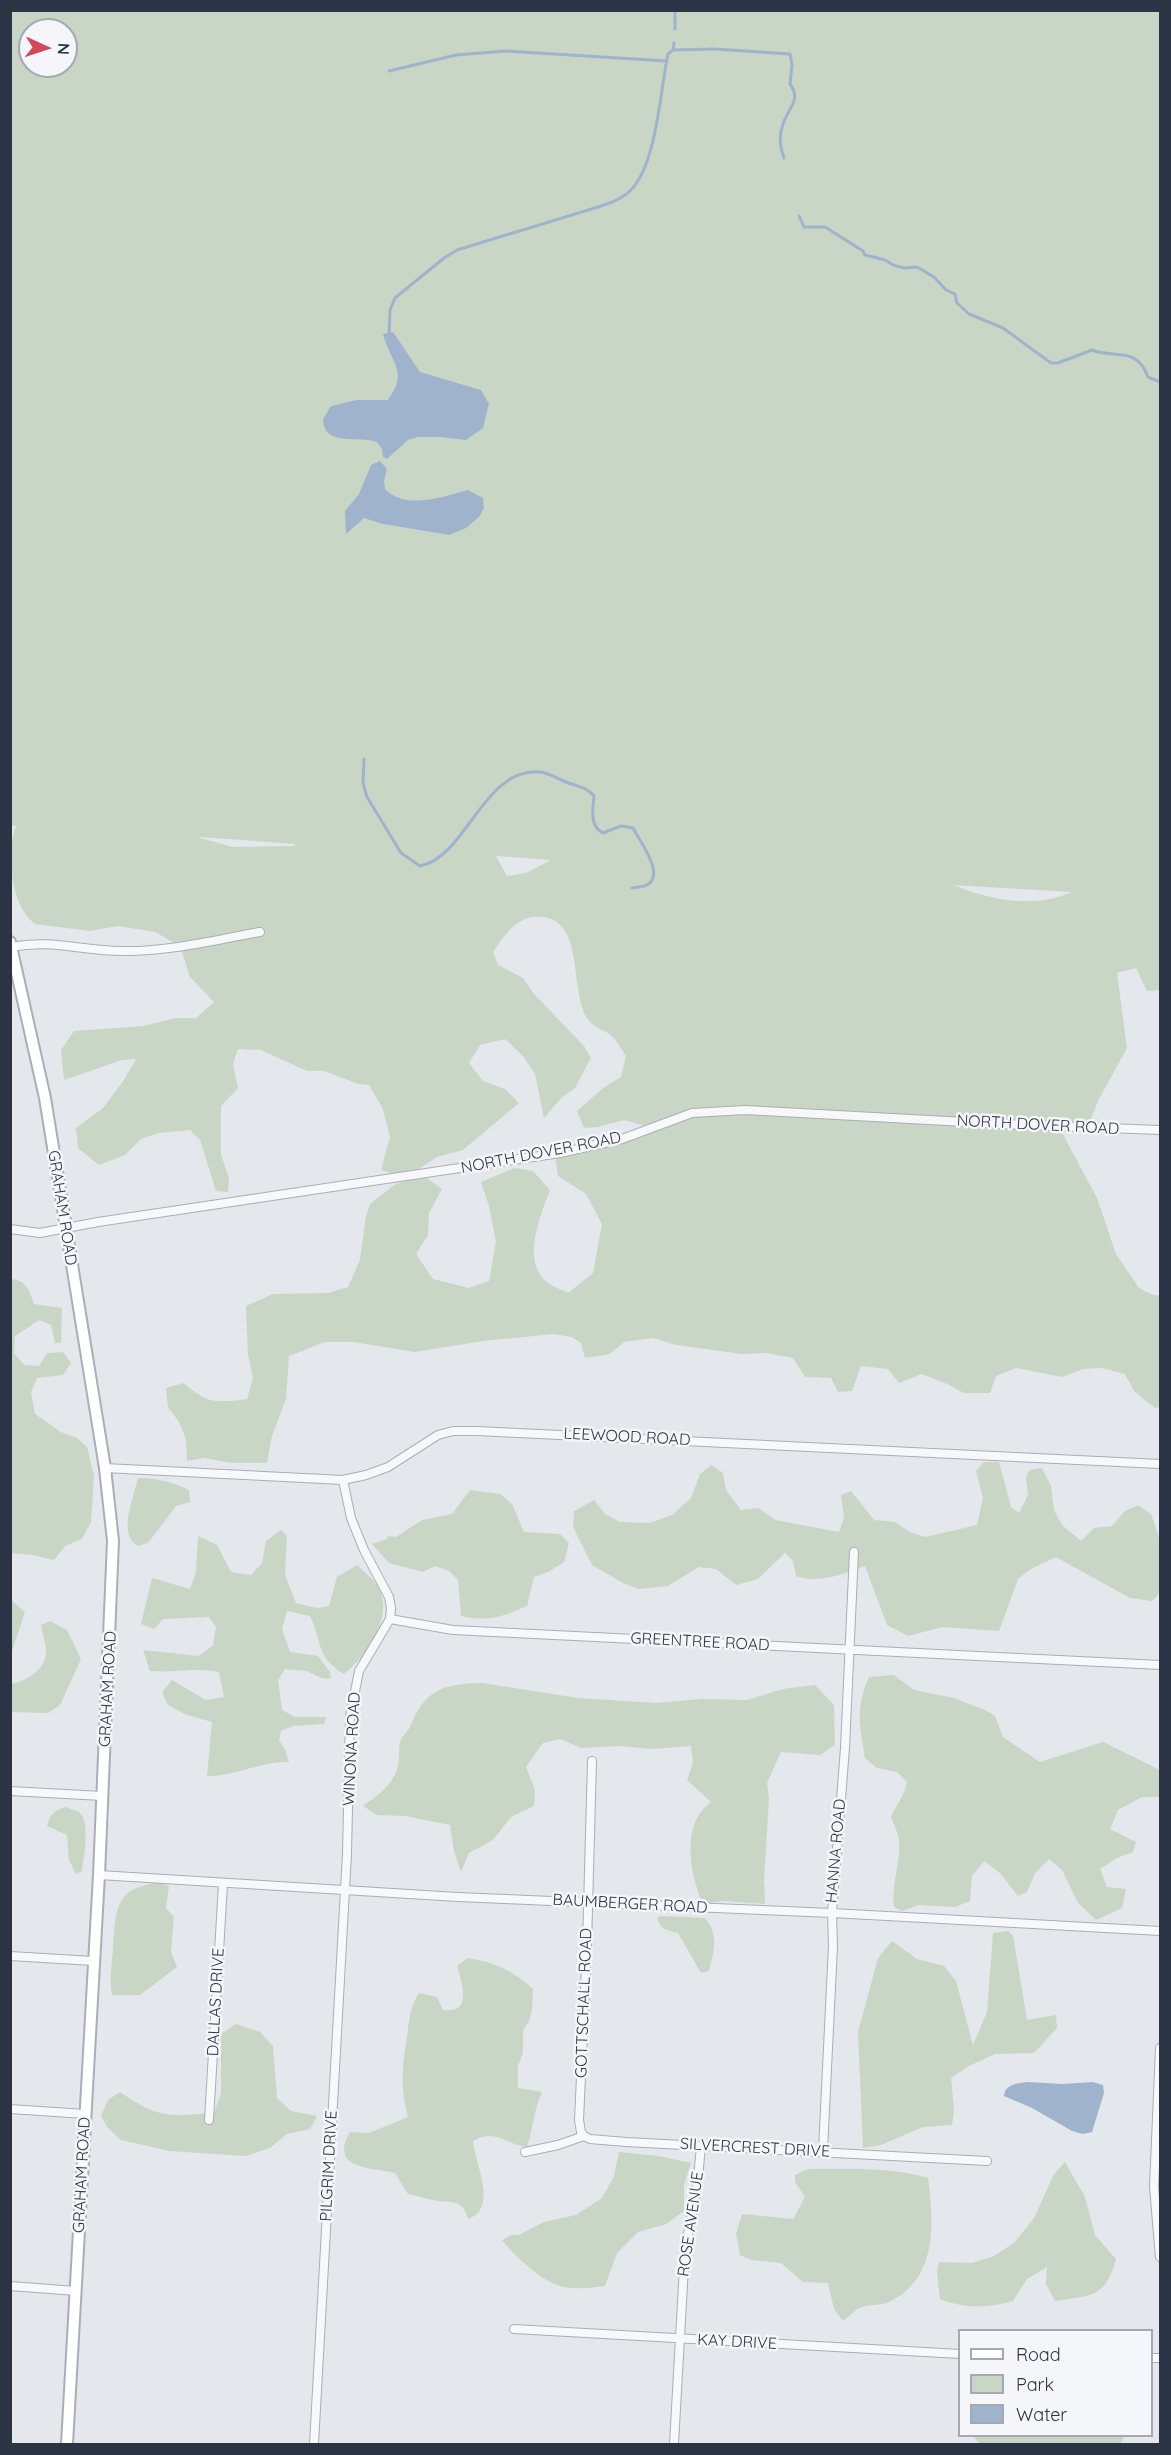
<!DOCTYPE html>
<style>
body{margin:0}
#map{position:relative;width:1171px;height:2455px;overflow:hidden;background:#e4e7ec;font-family:Quicksand,sans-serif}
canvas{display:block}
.frame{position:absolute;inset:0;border:12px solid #2b3445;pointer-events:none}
.legend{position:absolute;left:958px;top:2329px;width:195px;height:108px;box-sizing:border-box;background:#f4f6f9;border:2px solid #a4a8b1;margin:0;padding:8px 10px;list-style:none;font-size:18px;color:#2b3445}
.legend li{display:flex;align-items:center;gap:12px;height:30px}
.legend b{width:30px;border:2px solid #a4a8b1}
.north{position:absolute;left:18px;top:18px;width:60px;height:60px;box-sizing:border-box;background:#f4f6f9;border:2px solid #a4a8b1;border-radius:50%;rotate:93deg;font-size:16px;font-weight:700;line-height:24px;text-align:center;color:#2b3445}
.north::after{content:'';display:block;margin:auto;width:21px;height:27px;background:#d1495b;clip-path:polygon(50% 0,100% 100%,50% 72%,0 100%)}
</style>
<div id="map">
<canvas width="1171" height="2455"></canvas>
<div class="frame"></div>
<ul class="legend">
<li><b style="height:8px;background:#fff"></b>Road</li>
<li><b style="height:16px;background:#c9d6c5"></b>Park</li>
<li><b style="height:16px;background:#9fb4cc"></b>Water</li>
</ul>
<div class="north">N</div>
</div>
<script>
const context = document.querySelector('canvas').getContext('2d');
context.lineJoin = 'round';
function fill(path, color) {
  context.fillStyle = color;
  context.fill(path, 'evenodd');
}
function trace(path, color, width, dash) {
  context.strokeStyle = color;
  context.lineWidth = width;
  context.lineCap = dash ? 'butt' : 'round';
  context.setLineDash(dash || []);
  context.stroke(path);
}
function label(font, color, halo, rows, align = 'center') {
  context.font = font + ' Quicksand,sans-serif';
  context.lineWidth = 5;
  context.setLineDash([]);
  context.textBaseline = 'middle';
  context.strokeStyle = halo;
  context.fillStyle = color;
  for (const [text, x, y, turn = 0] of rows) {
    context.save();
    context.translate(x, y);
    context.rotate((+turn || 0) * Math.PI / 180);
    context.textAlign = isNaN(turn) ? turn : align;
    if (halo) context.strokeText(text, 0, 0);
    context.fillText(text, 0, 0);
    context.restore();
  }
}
fill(new Path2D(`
 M356,10L1160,11V990L1147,991L1136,968L1117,973L1127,1048L1098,1101L1089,1124L1059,1127L1097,1198L1116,1254L1139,1288L1151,1294L1160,1296V1407L1155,1408L1134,1391L1125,1374L1102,1368L1083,1369L1062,1377L1016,1368L996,1376L990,1393H964L947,1384L922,1374L899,1383L888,1369L861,1366L852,1391L838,1392L831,1378L805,1377L793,1358L766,1353L742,1354L676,1345L653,1338L624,1342L610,1354L585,1358L581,1343L572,1337L554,1334L483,1341L415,1352L354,1342H325L289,1356L286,1399L272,1436L267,1463H232L204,1458L187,1461L186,1439L179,1422L168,1407L166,1388L184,1383C207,1404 216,1403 247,1399L253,1378L248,1355L246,1306L273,1294L328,1293L348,1287L360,1260L366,1216L370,1204L394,1185L422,1175L442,1189L429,1213L428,1235L416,1254L433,1279L469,1288L489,1281L496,1242L489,1206L481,1182L514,1168L533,1171L550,1190C540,1217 519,1265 551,1285C556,1288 563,1290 568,1293L593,1273L602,1224L586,1194L558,1176L555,1154L652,1128L624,1120L598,1127L584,1128L577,1111L603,1088L621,1077L626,1056C622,1050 618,1043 613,1037C605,1029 595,1030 587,1018C569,989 585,921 542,917C518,914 505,934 493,952L498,965L523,978L534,994L584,1046L591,1058L575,1088L562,1097L544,1118L535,1074L523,1056L505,1039L480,1045L469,1063L483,1081L505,1089L519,1103L463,1150L437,1157L406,1177L381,1170L390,1137L383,1109L369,1085L358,1084L324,1071H307L261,1050L238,1049L233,1064L238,1088L221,1106V1155L229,1178L228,1192L216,1191L200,1140L190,1130L158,1133L141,1139L125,1155L99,1165L78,1148L76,1128L103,1108L124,1080L136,1059L122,1060L64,1080L61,1050L74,1031L144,1026L175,1018H196L214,1002L190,977L180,946L155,932L118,926L90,931L35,924C10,905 6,853 16,826L10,825V11ZM30,30H66V66H30ZM200,838L201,837L295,844L294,846L233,847ZM496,856H497L551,860L526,873L507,876ZM953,885L1072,892C1034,909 990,900 953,885Z
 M10,1279C27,1280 29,1290 34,1304L62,1308L61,1343H55L51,1325L39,1320L15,1336L14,1353L24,1365L39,1366L47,1353L63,1352L71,1363L63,1375L37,1378L31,1392L35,1414L61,1432L77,1438L87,1447L94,1476L91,1522L82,1539L65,1546L54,1560L33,1555L11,1553Z
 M984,1462H999L1011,1507L1019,1513L1028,1495L1026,1479L1029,1470L1042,1468L1051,1486L1054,1510L1062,1525L1081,1541L1094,1528L1112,1526L1125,1511L1138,1505L1151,1514L1160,1540V1593L1152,1601L1130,1598L1056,1557L1031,1569L1018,1579L999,1631L942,1627L908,1636L887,1625L865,1566C844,1574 818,1584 796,1576L793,1561L785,1553L758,1579L736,1585L716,1569L699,1567L668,1586L639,1589L623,1583L592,1565L573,1527L574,1511L594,1500L605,1514L620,1522L649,1523L672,1515L691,1498L700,1474L711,1465L723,1473L726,1490L741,1510L759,1508L775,1520L839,1532L844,1518L841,1495L851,1491L874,1520L895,1522L910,1532L925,1537L977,1525L983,1498L976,1471Z
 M138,1478C155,1478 174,1482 189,1490L190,1502L176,1506L148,1543L138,1546C117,1535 134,1496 138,1478Z
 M470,1490L500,1494L512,1504L524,1532L560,1534L569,1543L564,1562L548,1572L534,1577L527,1606C501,1617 489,1622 461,1616L458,1580L449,1571L435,1566L423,1572L389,1563L372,1544L387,1539L388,1536L396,1537L422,1520L452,1514Z
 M281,1530L287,1536L285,1575L296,1603L317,1608L329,1606L337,1577L357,1565C363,1571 372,1578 377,1585C396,1614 367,1657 344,1674C315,1656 323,1643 310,1616L287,1611L282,1629L290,1652L318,1656L330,1672L331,1679L321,1678L307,1671L285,1669L278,1680L282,1710L295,1717H326L324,1724L293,1726L281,1731L279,1740L285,1750L289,1762C261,1761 236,1776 207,1776L212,1722L187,1715L168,1705L162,1692L172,1680L206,1700L224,1697L219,1672C195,1667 174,1673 150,1671L143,1650L199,1656L213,1645L216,1627L209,1617L163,1619L154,1629L141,1624L152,1578L190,1589L196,1572L198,1536L217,1545L231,1572L251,1575L262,1563L266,1541Z
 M11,1600L25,1612L11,1654V1678Z
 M50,1621L67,1630L81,1659L60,1705L48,1713L11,1712V1684C24,1682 45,1670 46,1654C47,1646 42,1633 41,1625Z
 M894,1675L914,1690L954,1698L985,1710L995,1716L1003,1737L1040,1762L1103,1742L1160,1770V1797H1142L1118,1810L1110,1829L1136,1842L1133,1852L1117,1858L1100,1869L1107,1887L1126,1889L1122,1908L1096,1920L1078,1903L1062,1870L1049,1859L1035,1873L1027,1892L1018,1896L1000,1873L984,1861L972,1876L970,1901L955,1907L919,1905L902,1911L894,1907C891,1884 901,1862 899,1839C898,1832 893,1824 891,1816L904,1793L907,1782L897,1772L877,1768L865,1758C860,1726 855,1708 869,1677Z
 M482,1683L578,1698L656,1703L701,1699L747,1700L783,1689L815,1685L834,1705L835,1745L820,1755L781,1752L767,1783L769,1799L764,1880L765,1904L722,1901L703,1904C690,1874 680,1824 711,1802L687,1780L693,1763L691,1746L652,1749L619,1746L581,1748L560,1739L543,1743L526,1767L535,1790L534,1806L511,1817L493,1840L469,1853L461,1872L454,1851L450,1825L405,1816L377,1815L363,1806C377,1796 395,1783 398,1765C400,1758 398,1750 400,1742C401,1737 407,1732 410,1727C425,1689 443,1684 482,1683Z
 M66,1807C70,1809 77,1810 80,1813C90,1823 84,1857 82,1871L76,1874L69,1860L67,1835L47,1826C50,1815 54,1810 66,1807Z
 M160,1883L169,1886L166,1908L174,1917L171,1952L177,1967L140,1995H112C109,1979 112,1963 113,1948C116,1910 115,1886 160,1883Z
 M660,1916L705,1918C719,1934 714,1951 709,1971L701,1973L678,1933C666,1930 661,1930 657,1918Z
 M1008,1931L1013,1936L1027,2020L1056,2015L1057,2028L1034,2053L995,2054L969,2066L951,2078L954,2111L952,2125L923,2127L881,2145L863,2148L858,2032L878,1958L892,1941L917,1959L944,1966L956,1981L973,2045L987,2012L993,1933Z
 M468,1958C494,1962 514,1971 533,1989L532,2010L529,2021L523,2030V2053L518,2066V2088L542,2092C534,2110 533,2128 527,2147C504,2144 497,2128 473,2141C475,2164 499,2209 468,2219C462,2197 451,2204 433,2200C424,2199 416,2195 408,2194L395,2173C372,2167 328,2170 350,2132L369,2133L408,2117C400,2085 402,2069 407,2037C409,2021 410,2007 419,1993L437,1997L443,2010C473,2014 462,1983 457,1966Z
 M236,2024L260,2032L273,2046L277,2098L291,2111L317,2116L310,2129L287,2134L270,2148L245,2156L170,2151L121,2140L108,2128L101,2116L108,2100L120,2092C159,2119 168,2116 214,2113L221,2093V2034Z
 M619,2152L658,2156L691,2163L684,2185V2211L666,2224L638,2232L617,2253L605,2286C590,2288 571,2290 557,2285C538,2278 514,2255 502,2240L511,2235H519L544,2222L576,2215L602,2198L614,2176Z
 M1065,2162L1085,2197L1095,2235L1116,2259C1105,2299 1091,2295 1055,2301L1046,2284L1047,2267L1027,2279L1013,2301C988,2308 964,2309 940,2299L937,2272L939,2262L972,2263L994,2256L1014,2243L1034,2218L1054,2174Z
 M808,2169C847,2169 891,2167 928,2178C934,2223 938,2279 889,2302C881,2306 870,2304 862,2307C855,2309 849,2317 843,2321L834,2309L828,2283L803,2282L781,2263L751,2260L740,2255L736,2234L742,2214L793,2219L805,2197L795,2182V2175Z
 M973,2436H1125L1120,2444H980Z`), '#c9d6c5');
fill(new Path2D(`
 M393,332L420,372L481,390L489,404L483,428L466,440L440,437H418L408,440L387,459L383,457L382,449L377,442C360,435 324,448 323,419L331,406L357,400H388C409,371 391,364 383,334Z
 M380,461L387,469L384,481L385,489C406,511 444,496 468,490L483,498L484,508L479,517L466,528L449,535L383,524L364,518L346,534L345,511L359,494L371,465Z
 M1028,2082L1062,2084L1093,2082L1103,2085L1104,2093L1092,2132L1083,2134L1072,2131L1032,2108L1004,2096C1005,2084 1018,2083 1028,2082Z`), '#9fb4cc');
trace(new Path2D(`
 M675,29V10
 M673,50L715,49L790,54L792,65L790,84C802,100 788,108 783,124C779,135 780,148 784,158
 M389,71L456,55L506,51L667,61
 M799,216L804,227H825L863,251L865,255L885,260L893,265L904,268L917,267L934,277L946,290L955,294L957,303L969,314L1003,328L1051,363H1058L1092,350C1115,359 1137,346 1148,377L1160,382
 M389,336L390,310L395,298L444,258L457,250L598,207C610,203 622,199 631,190C657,163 660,91 668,54L673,50L674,43
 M364,759L363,783L367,797L401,853L420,866C467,857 483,767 540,772C550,773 557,779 566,782C576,786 587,787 594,796C593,809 589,826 603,833L621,826L633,828C639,840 666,875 647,885C643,887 636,887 632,888`), '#9fb4cc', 3);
const street = new Path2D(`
 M11,947C52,939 82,951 122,951C168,952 214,940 260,932
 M10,1229L40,1233L98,1222L560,1153L622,1139L692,1113L745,1110L1002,1124L1160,1130
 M105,1468L343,1480L366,1475L388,1467L438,1435L453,1431H477L1160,1464
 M390,1619L453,1630L1160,1665
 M10,1791L102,1796
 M99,1875L458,1897L832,1913L1160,1931
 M10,1956L93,1961
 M1160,2048L1154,2187L1160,2257
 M10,2109L85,2114
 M209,2120L223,1884
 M584,2136L581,2132L579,2120L587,1945L592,1761
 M823,2150L833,1946L832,1913L845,1748L854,1552
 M525,2152L558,2145L584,2136L590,2139L626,2142L987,2161
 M10,2286L76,2291
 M514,2329L960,2354
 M1152,2358H1160
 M314,2444L347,1854L350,1717L359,1671L390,1619L391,1608L389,1597L364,1550L351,1518L343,1480
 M674,2444L685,2249L697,2189L701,2146`);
const secondary = new Path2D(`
 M10,942L45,1098L105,1468L113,1541L99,1875L67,2444`);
trace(street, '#a9aeb7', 10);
trace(secondary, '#a9aeb7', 14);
trace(street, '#f7f8fa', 8);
trace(secondary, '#fff', 10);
label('16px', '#2b3445', '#f4f6f9', [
 ["NORTH DOVER ROAD",1038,1125,3],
 ["NORTH DOVER ROAD",541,1153,-11],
 ["GRAHAM ROAD",62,1208,81],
 ["LEEWOOD ROAD",627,1437,3],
 ["GREENTREE ROAD",700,1642,3],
 ["GRAHAM ROAD",108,1689,-87],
 ["WINONA ROAD",352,1749,-87],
 ["HANNA ROAD",836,1851,-85],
 ["BAUMBERGER ROAD",630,1904,3],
 ["DALLAS DRIVE",216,2002,-87],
 ["GOTTSCHALL ROAD",584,2003,-88],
 ["SILVERCREST DRIVE",755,2148,3],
 ["PILGRIM DRIVE",329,2166,-87],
 ["GRAHAM ROAD",82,2175,-87],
 ["ROSE AVENUE",691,2224,-82],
 ["KAY DRIVE",737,2342,3]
]);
</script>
